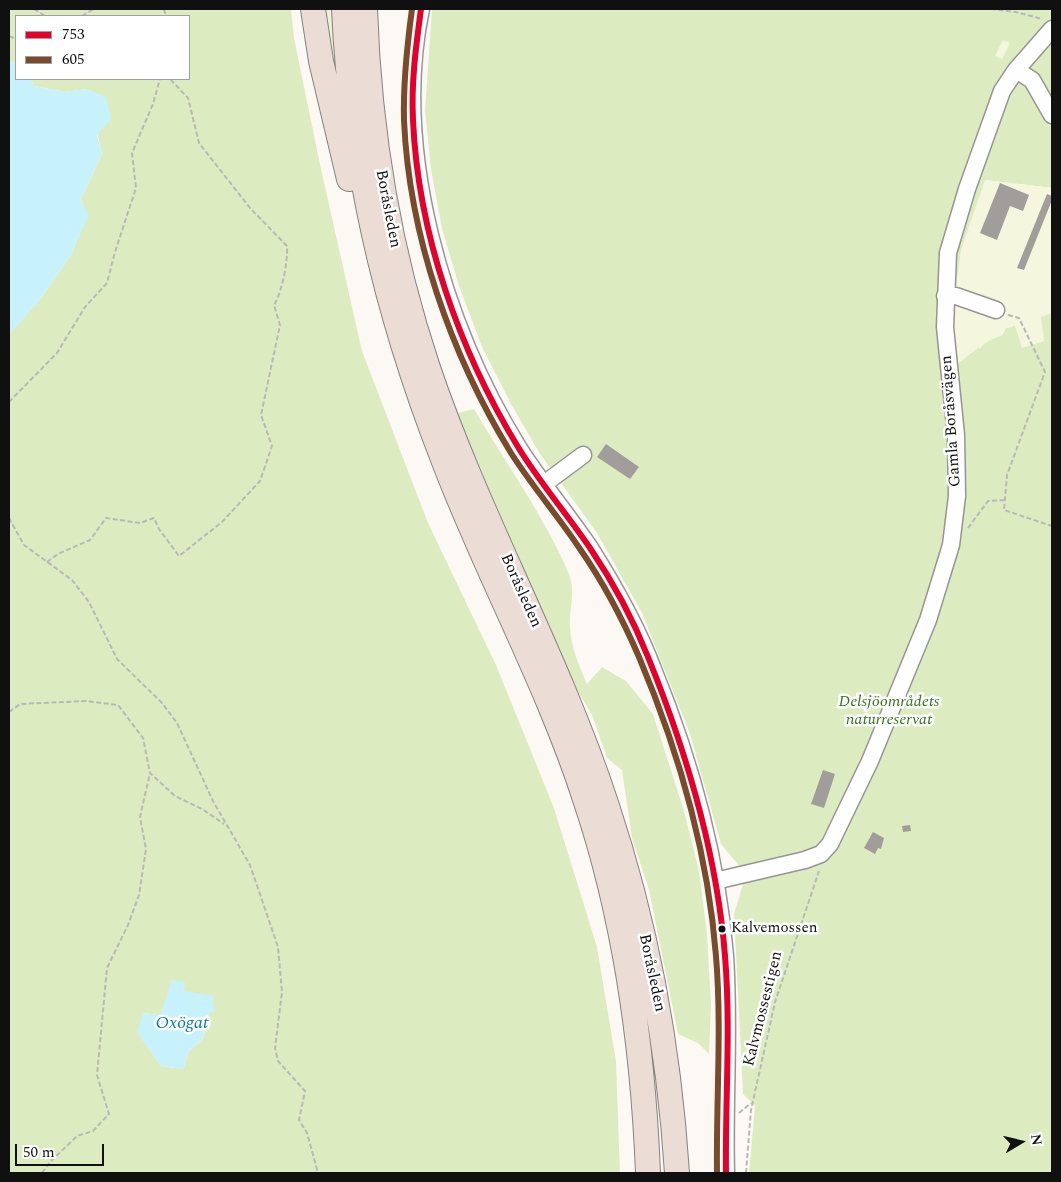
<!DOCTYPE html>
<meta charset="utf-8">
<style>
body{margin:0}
#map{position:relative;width:1061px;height:1182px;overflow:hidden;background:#fcf9f5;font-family:Spectral,serif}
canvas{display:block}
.frame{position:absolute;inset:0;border:10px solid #101010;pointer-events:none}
.legend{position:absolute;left:15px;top:15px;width:175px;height:65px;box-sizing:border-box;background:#fff;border:1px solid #9f9f9f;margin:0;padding:6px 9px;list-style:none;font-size:15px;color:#101010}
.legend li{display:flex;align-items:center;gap:10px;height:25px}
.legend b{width:25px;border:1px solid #9f9f9f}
.north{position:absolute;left:996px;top:1117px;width:50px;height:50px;-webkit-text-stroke:4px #fff;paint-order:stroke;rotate:81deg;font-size:14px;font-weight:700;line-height:20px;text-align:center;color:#101010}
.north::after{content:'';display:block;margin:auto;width:18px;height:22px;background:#101010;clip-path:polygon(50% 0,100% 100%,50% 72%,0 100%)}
.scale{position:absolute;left:15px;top:1144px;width:89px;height:22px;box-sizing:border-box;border:2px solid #101010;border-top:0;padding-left:6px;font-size:15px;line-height:18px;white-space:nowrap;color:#101010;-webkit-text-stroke:4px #fff;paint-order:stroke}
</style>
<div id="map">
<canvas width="1061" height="1182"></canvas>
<div class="frame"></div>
<ul class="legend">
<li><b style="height:6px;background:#e4002b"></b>753</li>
<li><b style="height:6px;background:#7a4b2a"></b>605</li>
</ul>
<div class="north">N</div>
<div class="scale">50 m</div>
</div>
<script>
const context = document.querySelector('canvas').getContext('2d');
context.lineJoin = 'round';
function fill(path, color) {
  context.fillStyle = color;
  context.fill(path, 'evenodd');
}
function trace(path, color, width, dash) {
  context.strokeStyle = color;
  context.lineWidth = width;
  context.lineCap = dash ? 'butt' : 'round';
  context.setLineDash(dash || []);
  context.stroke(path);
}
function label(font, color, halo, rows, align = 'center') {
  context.font = font + ' Spectral,serif';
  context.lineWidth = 5;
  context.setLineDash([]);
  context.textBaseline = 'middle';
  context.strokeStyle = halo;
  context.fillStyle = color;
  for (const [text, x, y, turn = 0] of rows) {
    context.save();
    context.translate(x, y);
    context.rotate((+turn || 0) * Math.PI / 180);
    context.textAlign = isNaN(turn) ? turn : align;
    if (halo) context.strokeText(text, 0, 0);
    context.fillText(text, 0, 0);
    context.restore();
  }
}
fill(new Path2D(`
 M323,9H335L343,116Z`), '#ebf4d2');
fill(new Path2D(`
 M9,9H291L294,38L321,169L362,351L428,523L496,665L554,808L597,947L616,1061L620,1173H9V334L41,298L71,255L87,216L81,199L102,154L87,89L65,92L34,86L30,79H189V16H16V63L9,61ZM143,1013L160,1015L209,1013L203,1039L189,1051L183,1069L161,1066L147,1046Z
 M432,9H1052V188L985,180L979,349L987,340L1002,335L1006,328L1052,313V1173H749L755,1106L743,1094L734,914L743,884L740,867L721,844L690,734L642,613L597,533L540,454L511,404L482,347L459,286L442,229L431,169L425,110Z
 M474,409C505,462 545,517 569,574C576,593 569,608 570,627C571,648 579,665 587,684L602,667L626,681L653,714L684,811L699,871L707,934L711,1004L709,1054L698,1043L678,1034L649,890L632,838L622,770L607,758L592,715L578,692L463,431L458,413Z`), '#ddecc0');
fill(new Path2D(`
 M1003,40L1010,43L1002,59L995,56Z
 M985,180L1052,188V313L1041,317L1044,341L1022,348L1015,326L1006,328L1002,335C984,341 971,354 956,365L951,323L961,250Z`), '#f4f7dd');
fill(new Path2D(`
 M9,61L16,63V79H30L34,86L65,92L87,89L106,97L111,119L97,135L102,154L81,199L88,216L71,255L41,298L9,334Z
 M172,980L185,982L184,991L213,996L214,1012L209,1013L203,1039L189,1051L183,1069L161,1066L137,1033L143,1013L160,1015Z`), '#c7f1fb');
fill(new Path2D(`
 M1000,183L1029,195L1023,211L1010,206L997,240L980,233Z
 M1047,194L1052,196V200L1024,270L1017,268Z
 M606,444L639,467L630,479L597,457Z
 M823,770L835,774L824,808L811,804Z
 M910,825L911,831L903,832L902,826Z
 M873,832L884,838L881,849L878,848L875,854L864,848Z`), '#a09d9a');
const minor = new Path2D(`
 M421,9C391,150 443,326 518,447C540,482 567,514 590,548C614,586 637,627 653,669C690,760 717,858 725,956C730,1029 724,1101 726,1173
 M1016,70L1032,80L1052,115
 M945,296H956L996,310
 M544,484L583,455
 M715,881L805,860L821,854L830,844L870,761L928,620L951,545L957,496L956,435L945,327L948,253L967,189L1002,91L1016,70L1052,29`);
const highway = new Path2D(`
 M313,9L321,61L349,179
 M344,9C351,164 386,314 443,459C487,575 548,684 586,802C626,922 643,1047 648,1173
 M365,9C369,131 389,252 428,368C478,516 557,654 606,803C646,923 669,1047 677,1173`);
trace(minor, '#969593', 19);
trace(highway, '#848280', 26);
trace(new Path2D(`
 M34,9L45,16
 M164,9L166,16
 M991,9L1016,12L1042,19
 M82,16L94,9
 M9,36L16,39
 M1008,315L1019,318L1045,372L1007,475L1004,510L1052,526
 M9,402L57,353L85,307L107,283L115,252L136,188L132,153L153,104L160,79
 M9,518L24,545L72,580L89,602L117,659L162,703L177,723L213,801L250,865L278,947L282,992L275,1048L278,1061L305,1091L299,1120L307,1133L318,1173
 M968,528L988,501L1005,500
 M47,562L58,554L90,540L106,518L140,523L154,518L159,529L179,556L222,522L260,481L272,446L261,415L280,325L274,305C282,292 288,262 287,246L250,208L199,143L188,98L170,79
 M9,712L20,704L86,701L118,705L143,738L150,773L175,796L202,809L224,824
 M739,1113L751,1103
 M42,1173L50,1162L77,1136L93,1131L109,1114L97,1075L107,968L128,925L139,895L146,849L140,817L150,773
 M746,1173L751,1110L775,1002L819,871`), '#b9b8b8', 2, [5, 2.5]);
trace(minor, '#fffefe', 16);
trace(highway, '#ebdcd6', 24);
trace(new Path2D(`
 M421,9C416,46 411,83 413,120C418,234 459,350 518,447C540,483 567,514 590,548C613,582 633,619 648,657C687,753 717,853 725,956C731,1028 725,1101 726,1173`), '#e4002b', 6);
trace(new Path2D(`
 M412,9C407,46 403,82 404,120C409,236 451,355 511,453C532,486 558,516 580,549C603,582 623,620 639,657C679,752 708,853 716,956C722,1028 716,1101 717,1173`), '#7a4b2a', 6);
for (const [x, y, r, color] of [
 [722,929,4.5,"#101010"]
]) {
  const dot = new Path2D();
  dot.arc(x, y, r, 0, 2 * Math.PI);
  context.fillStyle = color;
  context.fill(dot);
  trace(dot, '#fff', 2);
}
label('15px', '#101010', '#fff', [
 ["Kalvemossen",731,929]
], 'left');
label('16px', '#101010', '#fff', [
 ["Boråsleden",387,209,79],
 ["Gamla Boråsvägen",952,421,-94],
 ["Boråsleden",520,591,66],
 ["Boråsleden",651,973,78],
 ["Kalvmossestigen",764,1009,-76]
]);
label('italic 16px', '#387017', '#fff', [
 ["Delsjöområdets",889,703],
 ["naturreservat",889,721]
]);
label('italic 18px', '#097da9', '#fff', [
 ["Oxögat",182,1024]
]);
</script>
